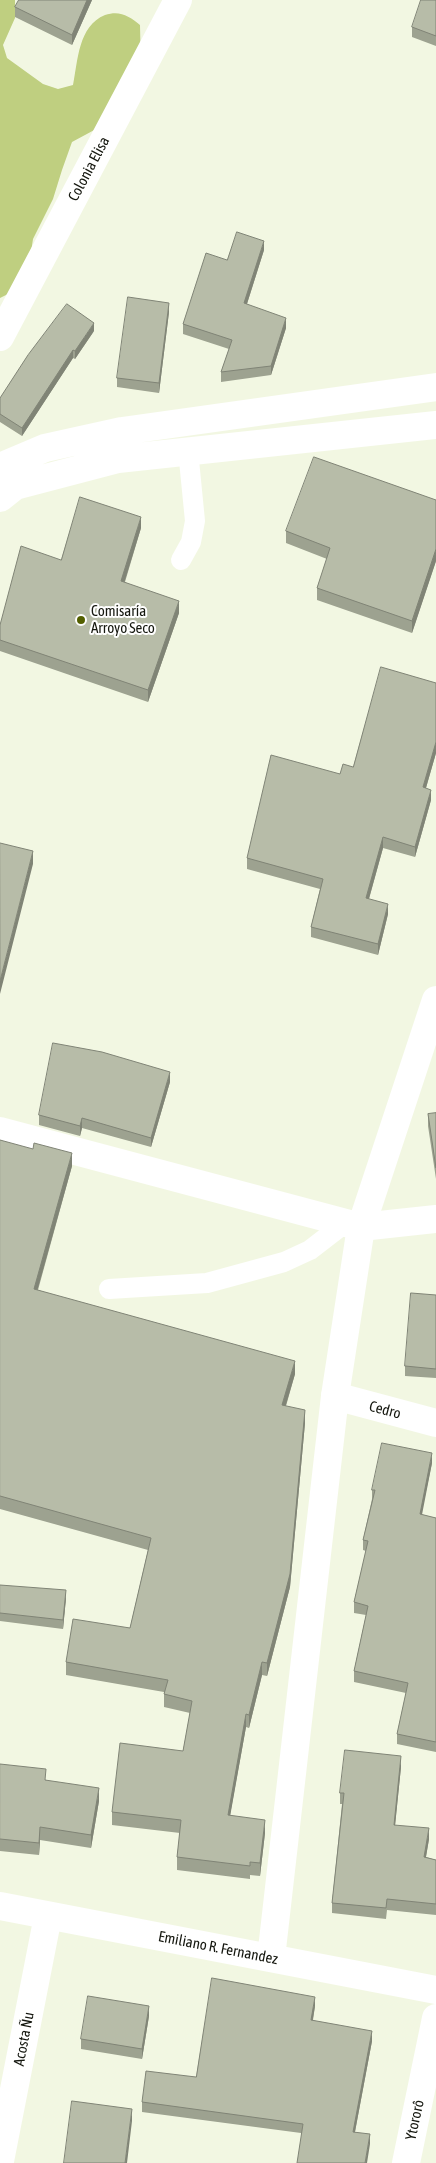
<!DOCTYPE html>
<meta charset="utf-8">
<style>
body{margin:0}
canvas{display:block;background:#f2f7e2}
</style>
<canvas width="436" height="2163"></canvas>
<script>
const context = document.querySelector('canvas').getContext('2d');
context.lineJoin = 'round';
function fill(path, color) {
  context.fillStyle = color;
  context.fill(path, 'evenodd');
}
function trace(path, color, width, dash) {
  context.strokeStyle = color;
  context.lineWidth = width;
  context.lineCap = dash ? 'butt' : 'round';
  context.setLineDash(dash || []);
  context.stroke(path);
}
function label(font, color, halo, rows, align = 'center') {
  context.font = font + ' "Asap Condensed",sans-serif';
  context.lineWidth = 4;
  context.setLineDash([]);
  context.textBaseline = 'middle';
  context.strokeStyle = halo;
  context.fillStyle = color;
  for (const [text, x, y, turn = 0] of rows) {
    context.save();
    context.translate(x, y);
    context.rotate((+turn || 0) * Math.PI / 180);
    context.textAlign = isNaN(turn) ? turn : align;
    if (halo) context.strokeText(text, 0, 0);
    context.fillText(text, 0, 0);
    context.restore();
  }
}
fill(new Path2D(`
 M0,0H15V18L3,45L7,58L43,84L58,89L73,85C78,61 78,26 105,15C120,10 129,16 140,25L141,69L98,128L72,142L62,170L53,199L33,239L31,252L12,292L0,298Z`), '#bfcf80');
trace(new Path2D(`
 M181,560L191,542L195,521L188,450
 M109,1289L207,1283L284,1262L310,1250L345,1223`), '#fff', 20);
trace(new Path2D(`
 M0,1131L361,1227L436,1219
 M335,1396L436,1423
 M0,2161L48,1916`), '#fff', 28);
trace(new Path2D(`
 M0,337L178,0
 M0,1906L436,1990
 M271,1958L335,1396L361,1227L436,1000
 M406,2163L436,2018`), '#fff', 28);
trace(new Path2D(`
 M0,467L45,448L122,431L436,387
 M0,498L15,486L118,459L436,425`), '#fff', 28);
fill(new Path2D(`
 M19,0H92L72,45L15,17V7Z
 M436,0V46L412,37V27Z
 M264,250L247,304L286,328L271,375L221,382V372L229,349L183,334V324L227,260Z
 M169,312L159,393L117,387V378Z
 M94,331L75,359L73,358L22,436L0,422V398Z
 M436,500V561L412,633L317,600V588L327,559L286,543V531Z
 M141,528L125,582L179,613L148,702L0,651V625L61,560Z
 M436,683V753L426,788L431,800L415,857L383,848L369,899L388,914L378,955L311,937V927L320,889L247,869V858L340,774L353,767Z
 M170,1082L151,1147L82,1128L80,1136L39,1125V1115Z
 M436,1113V1179L428,1126V1114Z
 M0,1140L72,1166L38,1290L295,1374L286,1406L305,1423L290,1587L267,1676L262,1675L249,1728L246,1727L230,1815L265,1833L260,1876L250,1875V1879L177,1870V1857L180,1833L112,1825V1812L183,1751L190,1713L164,1707V1692L66,1675V1662L130,1628L148,1550L0,1509Z
 M436,1295V1378L405,1376V1366Z
 M432,1463L421,1515L436,1518V1752L397,1744V1734L406,1693L354,1682V1671L366,1615L354,1613V1602L366,1551L363,1550V1540L372,1499V1490Z
 M0,1585L66,1598L63,1629L0,1621Z
 M0,1764L46,1780L99,1801L91,1848L40,1840L39,1855L0,1851Z
 M401,1767L395,1825L429,1839L426,1857L436,1860V1915L387,1910L386,1919L332,1913V1903L342,1804H340V1793Z
 M315,2006L313,2020L372,2041L355,2132L370,2144L301,2133L142,2112V2102L196,2077Z
 M149,2016L142,2059L81,2049V2039Z`), '#9da290');
fill(new Path2D(`
 M87,0H92L72,45V35Z
 M264,241V250L244,313V303Z
 M169,303V312L159,393V383Z
 M286,318V328L271,375V366Z
 M94,323V331L75,359V351Z
 M73,350V358L22,436V428Z
 M141,517V528L121,593V581Z
 M436,549V561L412,633V621Z
 M179,601V613L148,702V690Z
 M436,742V753L423,798V787Z
 M431,790V800L415,857V847Z
 M383,837V848L366,909V898Z
 M33,851V864L0,994V981Z
 M388,904V914L378,955V944Z
 M170,1072V1082L151,1147V1138Z
 M82,1118V1128L80,1136V1126Z
 M72,1153V1166L34,1302V1289Z
 M295,1361V1374L282,1418V1405Z
 M305,1410V1423L290,1587L267,1676V1663Z
 M432,1453V1463L420,1525V1514Z
 M66,1590V1598L63,1629V1620Z
 M262,1662V1675L249,1728V1715Z
 M246,1714V1727L228,1828V1815Z
 M401,1756V1767L394,1836V1825Z
 M99,1788V1801L91,1848V1835Z
 M265,1820V1833L260,1876V1863Z
 M40,1827V1840L39,1855V1843Z
 M429,1828V1839L424,1868V1857Z
 M315,1997V2006L311,2030V2020Z
 M149,2006V2016L142,2059V2049Z
 M372,2031V2041L353,2142V2132Z
 M132,2109V2121L127,2163H125Z
 M370,2134V2144L367,2163H365Z`), '#808476');
const building = new Path2D(`
 M19,0H87L72,35L15,7Z
 M421,0H436V36L412,27Z
 M237,232L264,241L244,303L286,318L271,366L221,372L232,340L183,324L206,253L227,260Z
 M128,297L169,303L159,383L117,378Z
 M67,304L94,323L75,351L73,350L22,428L0,414V398L28,355Z
 M314,457L436,500V549L412,621L317,588L330,548L286,531Z
 M80,497L141,517L121,581L179,601L148,690L0,640V625L21,546L61,560Z
 M381,667L436,683V742L423,787L431,790L415,847L383,837L366,898L388,904L378,944L311,927L323,879L247,858L271,755L340,774L343,764L353,767Z
 M0,843L33,851L0,981Z
 M53,1043L102,1052L170,1072L151,1138L82,1118L80,1126L39,1115Z
 M436,1113V1168L428,1114Z
 M0,1140L33,1149L34,1143L72,1153L34,1289L295,1361L282,1405L305,1410L290,1574L267,1663L262,1662L249,1715L246,1714L228,1815L265,1820L260,1863L250,1862V1866L177,1857L181,1820L112,1812L120,1743L183,1751L192,1701L164,1694L168,1680L66,1662L73,1619L130,1628L151,1538L0,1496Z
 M411,1293L436,1295V1369L405,1366Z
 M382,1443L432,1453L420,1514L436,1518V1742L397,1734L408,1683L354,1671L368,1606L354,1602L368,1541L363,1540L375,1490H372Z
 M0,1585L66,1590L63,1620L0,1613Z
 M345,1750L401,1756L394,1825L429,1828L424,1857L436,1860V1904L387,1899L386,1908L332,1903L344,1793H340Z
 M0,1764L46,1769L45,1780L99,1788L91,1835L40,1827L39,1843L0,1839Z
 M212,1978L315,1997L311,2020L372,2031L353,2132L370,2134L365,2163H297L303,2124L142,2102L146,2071L196,2077Z
 M88,1996L149,2006L142,2049L81,2039Z
 M72,2101L132,2109L125,2163H64Z`);
fill(building, '#b7bca8');
trace(building, '#808476', 1);
for (const [x, y, r, color] of [
 [81,620,5,"#535f00"]
]) {
  const dot = new Path2D();
  dot.arc(x, y, r, 0, 2 * Math.PI);
  context.fillStyle = color;
  context.fill(dot);
  trace(dot, '#fff', 2);
}
label('15px', '#15170f', '#fff', [
 ["Colonia Elisa",89,169,-62],
 ["Cedro",385,1410,15],
 ["Emiliano R. Fernandez",218,1948,11],
 ["Acosta Ñu",24,2039,-79],
 ["Ytororô",415,2120,-78]
]);
label('15px', '#15170f', '#fff', [
 ["Comisaría",91,611],
 ["Arroyo Seco",91,628]
], 'left');
</script>
